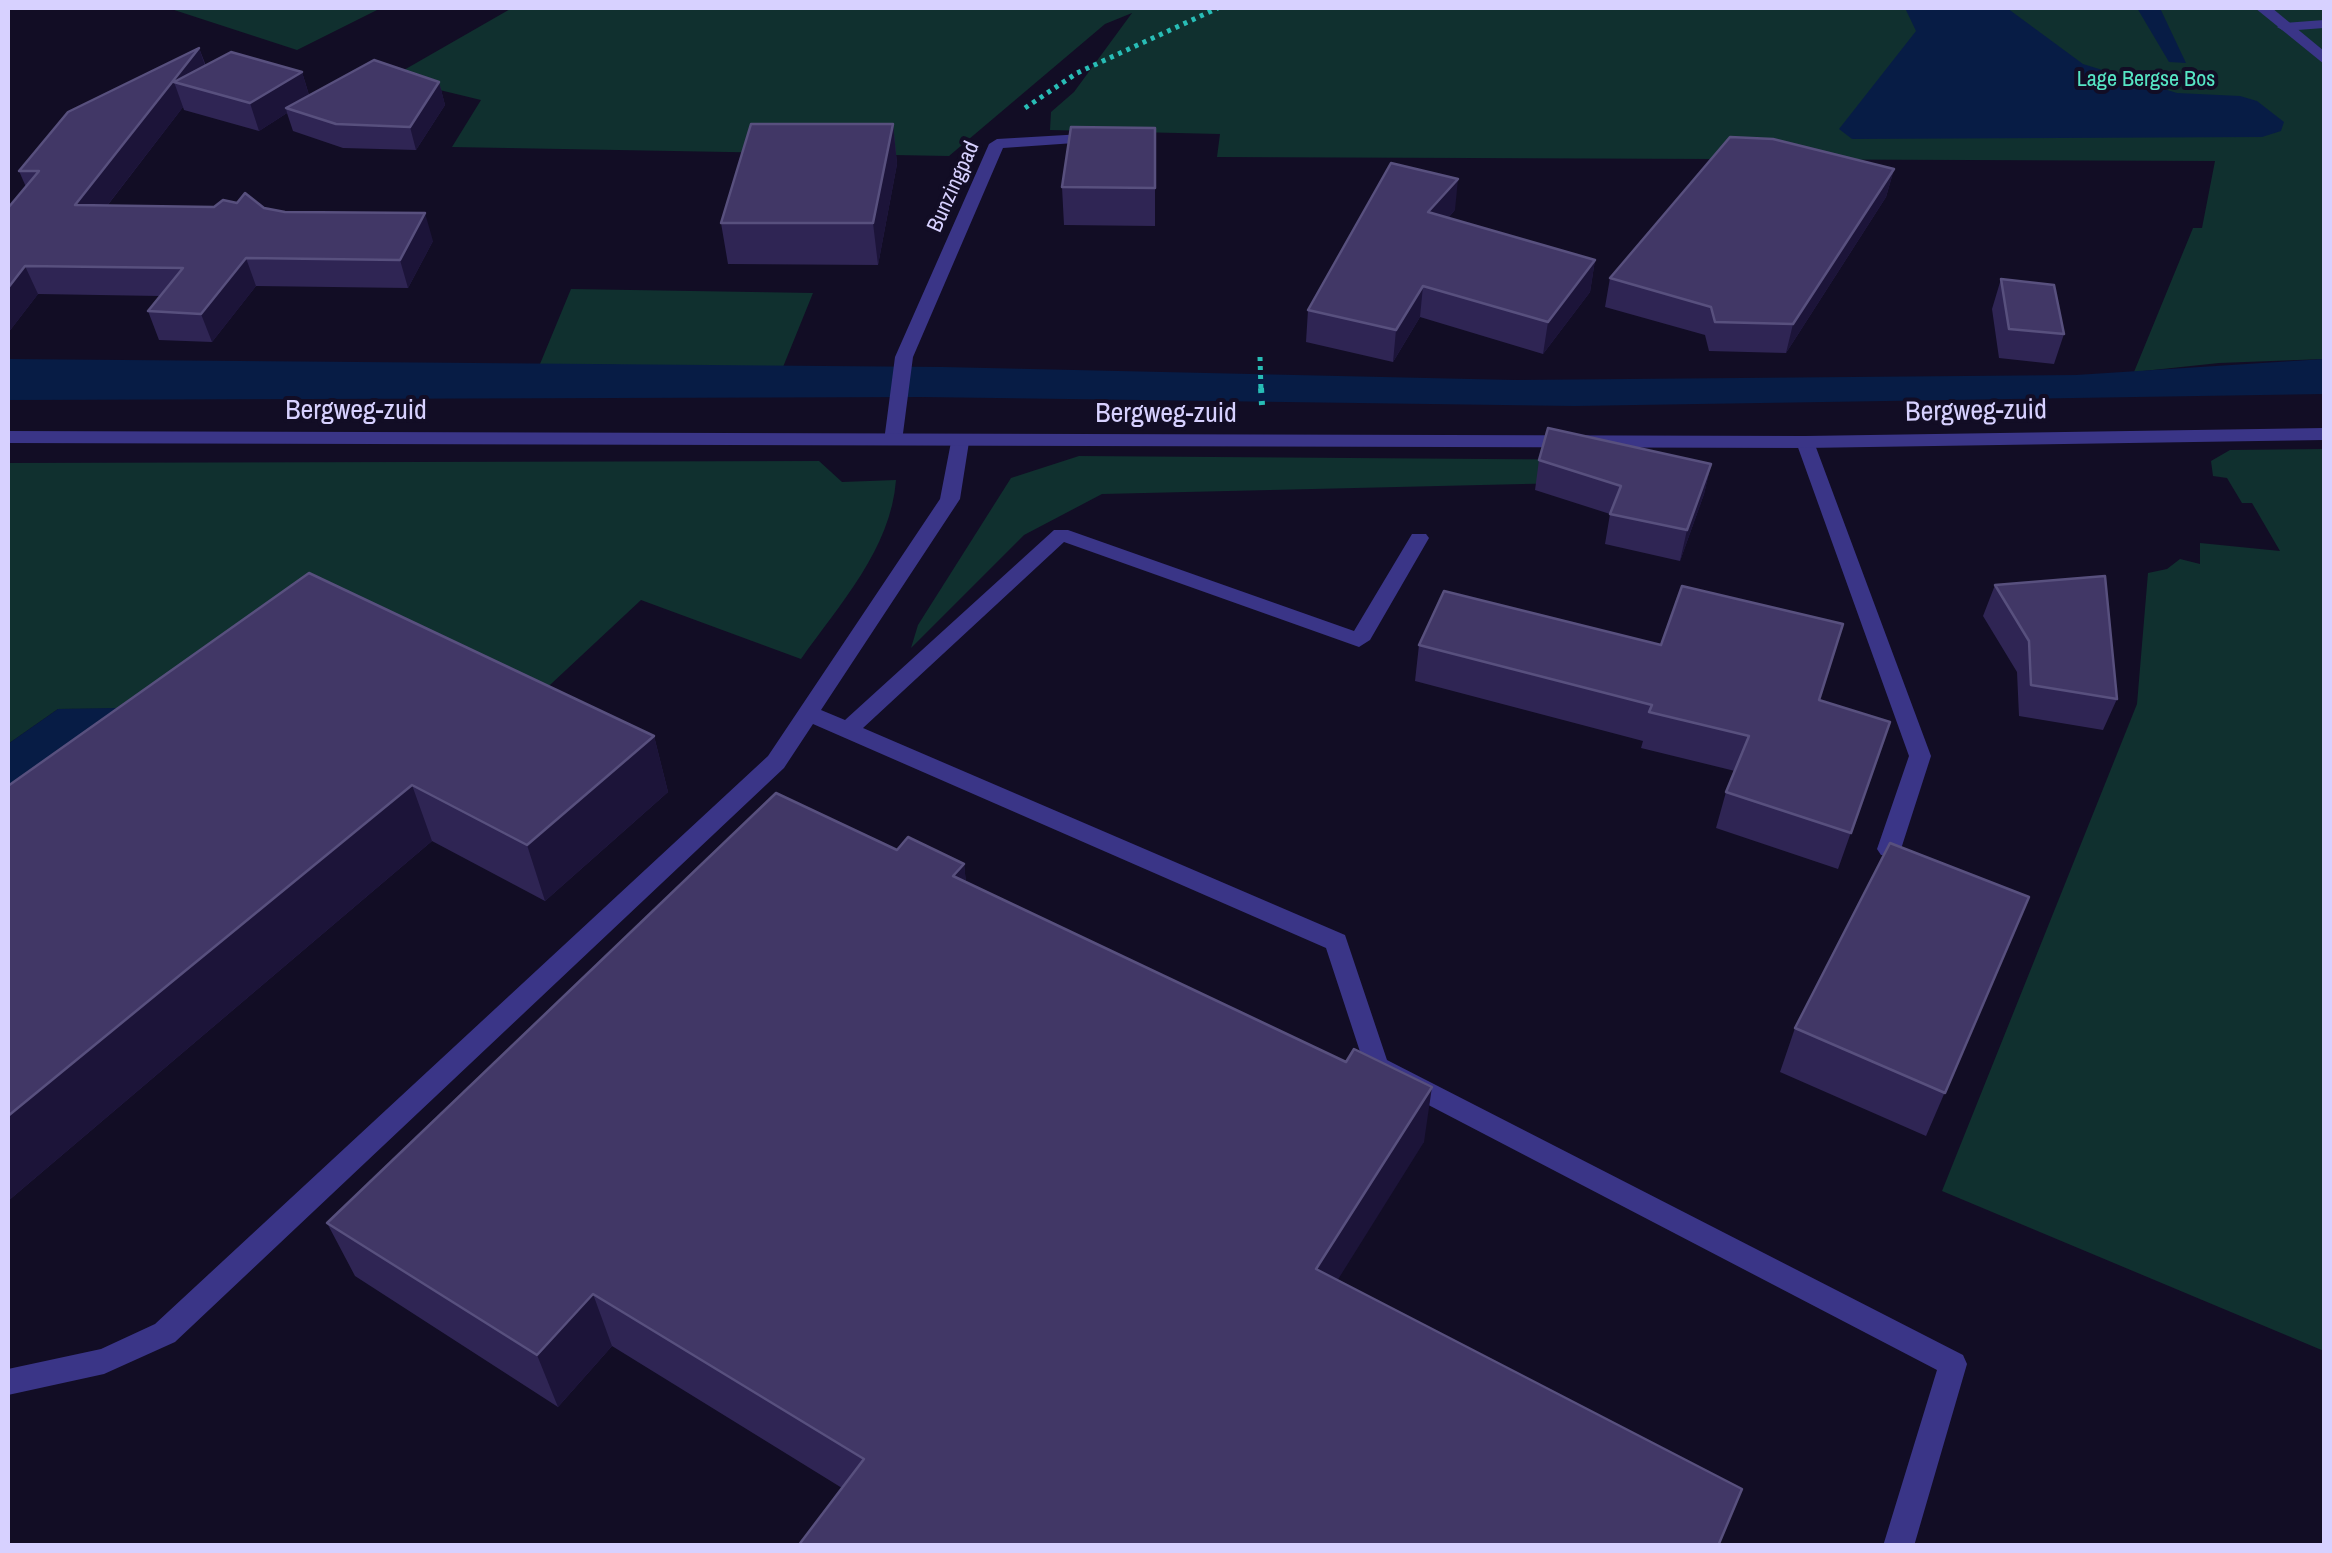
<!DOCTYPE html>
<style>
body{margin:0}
#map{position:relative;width:2332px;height:1553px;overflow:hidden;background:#120d25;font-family:"Archivo Narrow",sans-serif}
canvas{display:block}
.frame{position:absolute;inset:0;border:10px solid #d7d1ff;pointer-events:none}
</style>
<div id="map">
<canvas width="2332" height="1553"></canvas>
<div class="frame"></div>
</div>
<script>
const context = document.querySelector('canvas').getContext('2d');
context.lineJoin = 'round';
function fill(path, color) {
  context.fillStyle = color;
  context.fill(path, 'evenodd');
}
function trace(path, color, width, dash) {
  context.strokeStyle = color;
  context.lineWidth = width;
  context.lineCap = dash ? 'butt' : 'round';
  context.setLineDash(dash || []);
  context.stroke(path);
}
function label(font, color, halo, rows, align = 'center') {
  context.font = font + ' "Archivo Narrow",sans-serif';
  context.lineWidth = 8;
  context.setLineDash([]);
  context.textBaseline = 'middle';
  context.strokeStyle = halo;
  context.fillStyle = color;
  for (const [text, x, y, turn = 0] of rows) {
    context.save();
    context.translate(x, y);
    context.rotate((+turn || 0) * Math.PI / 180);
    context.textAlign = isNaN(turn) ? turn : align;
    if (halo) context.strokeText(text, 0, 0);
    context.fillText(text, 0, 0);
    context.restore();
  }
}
fill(new Path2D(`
 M168,8H381L297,50Z
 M512,8H2324V359L2219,363L2134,372L2193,228H2202L2215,161L1217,157L1220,134L1050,130L1051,112L1074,92L1132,13L1105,24L949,156L452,147L481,100L390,78Z
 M571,289L813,293L783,367L540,364Z
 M2324,449V1351L1942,1191L2137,704L2148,573L2167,569L2180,559L2200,564V543L2280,551L2252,503H2242L2227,478L2213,476L2211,461L2230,450Z
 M1079,456L1624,460L1608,482L1102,494L1024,535L911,648L918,625L1011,478Z
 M819,461L842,482L896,480C891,549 839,605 801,659L641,600L506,726L225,708L58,709L8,744V463Z`), '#10302f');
fill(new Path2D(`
 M1905,8H2007L2083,64L2177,93L2240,96L2257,101L2284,122L2281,131L2262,137L1852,139L1839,129L1916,31Z
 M2137,8H2160L2186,63L2169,62Z
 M8,359L943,367L1515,380L2076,375L2324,359V394L1574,406L923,397L8,400Z
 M118,708L8,786V744L58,709Z`), '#071c45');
trace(new Path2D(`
 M1025,108L1077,73L1218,8
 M1260,357L1261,391`), '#28bdb6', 5, [4, 5]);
trace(new Path2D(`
 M1261,388L1262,405`), '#28bdb6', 6, [5, 8]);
fill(new Path2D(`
 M2324,20V28L2284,31L2277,27L2284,23Z
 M1083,134L1089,136V142L1003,148L913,357L902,441L900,445H886L884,441L895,357L989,144L997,139Z
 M960,436L969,442L960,499L821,710L845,720L1054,530H1068L1354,631L1412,534H1426L1429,538L1370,640L1359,647L1064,542L863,728L1345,935L1387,1060L1963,1355L1967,1364L1914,1546H1883L1937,1370L1367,1073L1326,948L813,724L784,768L175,1342L104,1374L8,1395V1369L101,1349L155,1324L768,756L940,499L951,442Z
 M1805,436L1814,442L1931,756L1901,849L1897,855H1881L1877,849L1909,756L1796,442Z`), '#3a3587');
fill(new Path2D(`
 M2255,8H2272L2324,51V64Z`), '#3a3587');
fill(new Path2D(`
 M2324,428V440L1805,448L8,443V431L1805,436Z`), '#3a3587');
fill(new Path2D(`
 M199,48L206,66L302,72L309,95L439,82L445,105L416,150L343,148L293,131L287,113L259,131L184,110L183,107L107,206L264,208L433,241L408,288L256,286L212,342L159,340L148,311L160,296L38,294L8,333L26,187L19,171Z
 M893,124L897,164L878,265L728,264L721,223Z
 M1155,128V226L1064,225L1062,187Z
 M1894,169L1886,197L1786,353L1709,351L1705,335L1605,307L1610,278Z
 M1455,210L1448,218L1595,260L1590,292L1543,354L1420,317L1393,362L1306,342L1308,310Z
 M2001,279L2064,334L2054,364L1999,358L1992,309Z
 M1539,460L1711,464L1704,494L1680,561L1605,544L1610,514L1535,490Z
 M1995,585L2117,699L2103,730L2019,716L2017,672L1983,616Z
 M1419,645L1820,701L1890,722L1838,869L1716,828L1726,792L1735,771L1641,748L1643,741L1415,681Z
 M654,736L668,792L545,901L432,841L8,1201V786Z
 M897,850L964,864L966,883L1424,1142L842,1488L612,1346L558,1407L355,1276L327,1223Z
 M2029,897L1926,1136L1780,1072L1795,1028Z`), '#2f2554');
fill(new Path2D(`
 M199,48L208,74L174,82L183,107L86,233L75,205Z
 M302,72L310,99L286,108L287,113L259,131L250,103Z
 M439,82L445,105L416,150L410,127Z
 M893,124L897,164L878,265L873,223Z
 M1894,169L1886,197L1786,353L1793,324Z
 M1458,179L1455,210L1425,243L1428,212Z
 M425,213L433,241L408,288L400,260Z
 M246,258L256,286L212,342L201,314Z
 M1595,260L1590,292L1543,354L1548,322Z
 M25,266L38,294L8,333V288Z
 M1423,286L1420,317L1393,362L1396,330Z
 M1711,464L1704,494L1680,561L1687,530Z
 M654,736L668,792L545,901L527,845Z
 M412,785L432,841L8,1201V1116Z
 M964,864L970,920L953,876Z
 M1432,1087L1424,1142L1312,1321L1316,1269Z
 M593,1294L612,1346L558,1407L537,1355Z`), '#1c1439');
const building = new Path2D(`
 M199,48L75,205L214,207L223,200L237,203L245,193L264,208L285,212L425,213L400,260L246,258L201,314L148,311L183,268L25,266L8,288V208L39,171H19L68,112Z
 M231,52L302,72L250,103L174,82Z
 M374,60L439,82L410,127L336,124L286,108Z
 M751,124H893L873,223H721Z
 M1071,127L1155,128V188L1062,187Z
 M1730,137L1773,139L1894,169L1793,324L1715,322L1711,307L1610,278Z
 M1391,163L1458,179L1428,212L1595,260L1548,322L1423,286L1396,330L1308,310Z
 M2001,279L2054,285L2064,334L2009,329Z
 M1548,428L1711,464L1687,530L1610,514L1621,486L1539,460Z
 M309,573L654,736L527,845L412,785L8,1116V786Z
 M2105,576L2117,699L2031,685L2029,641L1995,585Z
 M1682,586L1843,624L1819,700L1890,722L1851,833L1726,792L1749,736L1649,712L1652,705L1419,645L1444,591L1661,645Z
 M776,793L897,850L908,837L964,864L953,876L1346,1062L1354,1049L1432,1087L1316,1269L1742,1489L1718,1546H798L864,1459L593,1294L537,1355L327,1223Z
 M1890,843L2029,897L1945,1093L1795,1028Z`);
fill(building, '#413766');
trace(building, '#58507e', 2.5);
label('22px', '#56e6c4', '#120d25', [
 ["Lage Bergse Bos",2146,80]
]);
label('22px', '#d7d1ff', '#120d25', [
 ["Bunzingpad",954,187,-66]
]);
label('28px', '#d7d1ff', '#120d25', [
 ["Bergweg-zuid",356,411],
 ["Bergweg-zuid",1976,412,-1],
 ["Bergweg-zuid",1166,414]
]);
</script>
